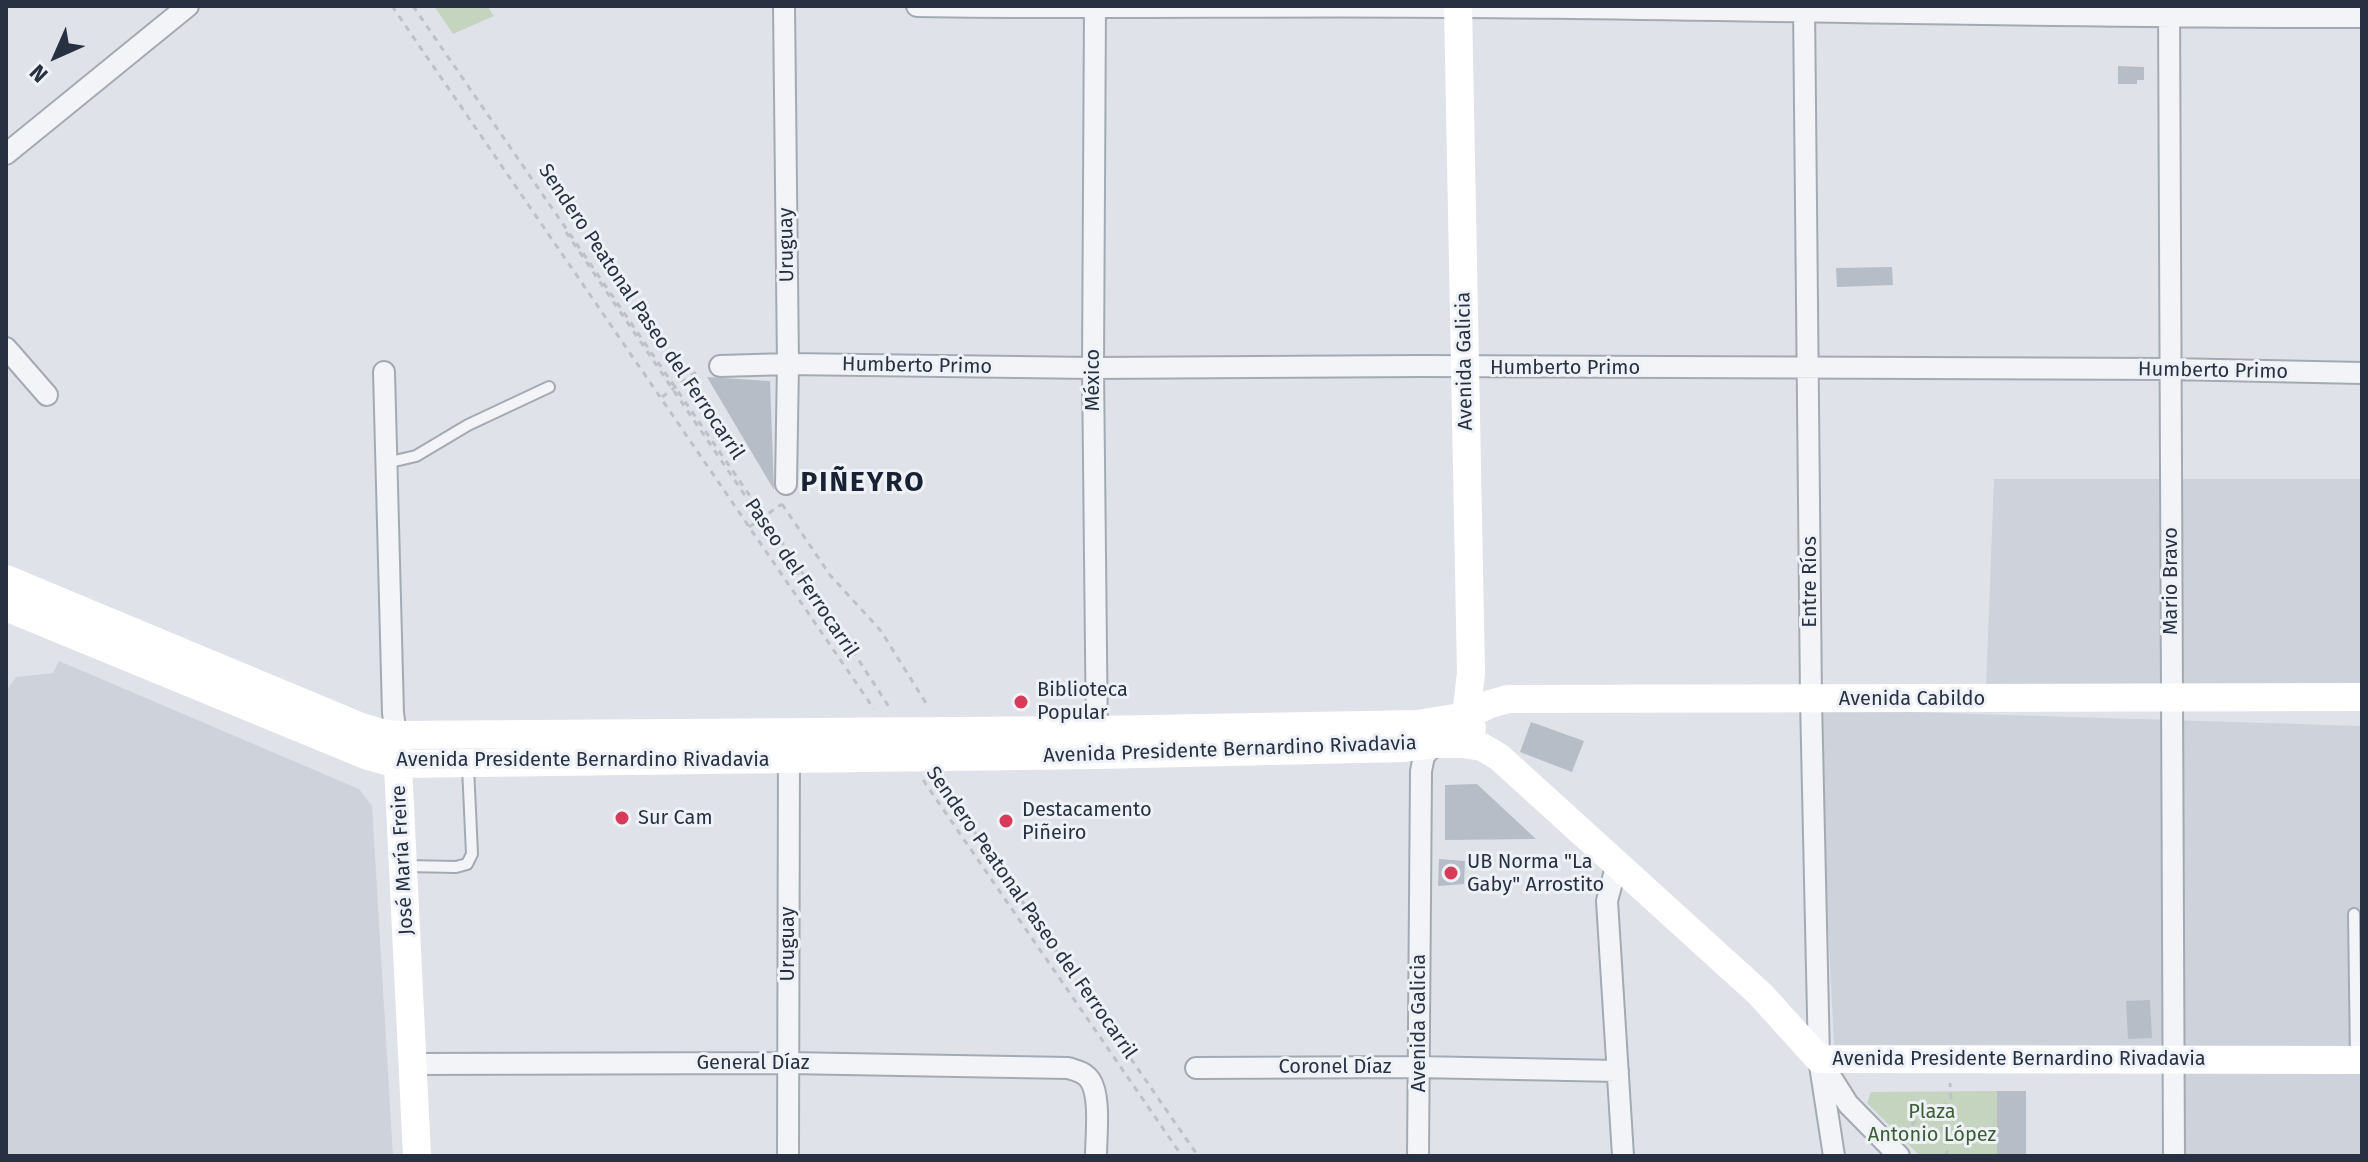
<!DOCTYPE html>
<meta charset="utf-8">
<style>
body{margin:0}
#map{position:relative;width:2368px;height:1162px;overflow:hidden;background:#dfe3e9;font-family:"Fira Sans",sans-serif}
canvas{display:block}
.frame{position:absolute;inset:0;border:8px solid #273141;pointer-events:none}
.north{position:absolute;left:16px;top:16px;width:80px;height:80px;-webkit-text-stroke:6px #eef2f7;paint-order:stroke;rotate:225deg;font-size:22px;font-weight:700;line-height:32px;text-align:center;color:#273141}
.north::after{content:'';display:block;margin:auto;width:28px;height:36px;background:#273141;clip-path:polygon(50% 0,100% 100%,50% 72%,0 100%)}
</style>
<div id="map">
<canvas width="2368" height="1162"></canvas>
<div class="frame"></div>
<div class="north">N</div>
</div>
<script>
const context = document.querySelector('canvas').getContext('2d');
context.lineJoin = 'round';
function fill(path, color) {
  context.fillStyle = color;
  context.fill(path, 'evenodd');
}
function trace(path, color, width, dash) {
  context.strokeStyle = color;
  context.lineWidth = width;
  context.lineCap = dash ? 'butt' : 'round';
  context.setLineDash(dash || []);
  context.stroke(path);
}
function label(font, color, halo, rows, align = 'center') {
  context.font = font + ' "Fira Sans",sans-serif';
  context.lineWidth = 6;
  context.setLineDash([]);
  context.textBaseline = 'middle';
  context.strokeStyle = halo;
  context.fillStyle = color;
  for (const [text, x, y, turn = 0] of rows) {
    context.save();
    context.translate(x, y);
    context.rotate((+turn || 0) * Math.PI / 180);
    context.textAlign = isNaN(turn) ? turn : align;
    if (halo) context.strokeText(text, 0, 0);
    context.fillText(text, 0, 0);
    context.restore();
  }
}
fill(new Path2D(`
 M1994,479H2362V688H1986Z
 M59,661L359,789L372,806L393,1156H6V691L16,677L53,673Z
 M1817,709L2362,726V1156H2182L2183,1053L1835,1063Z`), '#cdd2db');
fill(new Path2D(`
 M434,6H487L494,16L453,34Z
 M1997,1091V1156H1920L1867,1103L1871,1092Z`), '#c5d4bf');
fill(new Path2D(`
 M2118,66L2144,67V80H2137V84H2118Z
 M1892,267L1893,285L1837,287L1836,268Z
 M707,377L770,381L774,490Z
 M1531,722L1584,741L1572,772L1520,752Z
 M1477,784L1536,839L1445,840V785Z
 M1439,859L1465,861L1464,884L1438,886Z
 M2150,1000L2152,1038L2128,1039L2126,1001Z
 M1997,1091H2026V1156H1997Z`), '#b6bdc6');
const service = new Path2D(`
 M386,463L416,456L468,425L549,387
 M406,866L456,867L467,864L472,854L468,767
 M2354,914L2356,1058`);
const minor = new Path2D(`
 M784,6L788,364L786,484
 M917,6C1098,9 1280,5 1462,7C1762,9 2062,18 2362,17
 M1095,6L1093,368L1097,742
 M1804,6L1811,700L1819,1059L1834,1156
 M2169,6L2174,1156
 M6,154L188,6
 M6,348L47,395
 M720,366L788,364L1093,368L1420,366L2170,369L2362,373
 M384,372L393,713L396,735
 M1617,863L1607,901L1623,1156
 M414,1064L788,1063L1068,1068C1077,1071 1084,1072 1090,1080C1101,1096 1096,1136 1096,1156
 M1824,1066L1848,1104L1899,1156
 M1196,1068L1418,1067L1618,1071
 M788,1156L789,749
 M1418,1156L1421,771L1424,756L1439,740`);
trace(service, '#a4aab3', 14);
trace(minor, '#a4aab3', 24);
trace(new Path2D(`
 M392,6L874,709
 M413,6L794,560L891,710
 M566,232L854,656
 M662,397L700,369
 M782,504L830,575L881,631L929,708
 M749,527L782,504
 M923,780L1182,1156
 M940,782L1198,1156
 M1901,1131L1945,1104
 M1945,1156L1947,1152C1944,1133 1936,1113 1951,1098L1950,1083`), '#bdc1c8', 3, [6, 6]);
trace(service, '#f2f4f7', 10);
trace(minor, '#f2f4f7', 20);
trace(new Path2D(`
 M1458,6L1471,673L1466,716L1472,728
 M6,579L361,727L382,733L396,735L1097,730L1418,724L1466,716L1490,704L1508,699L2362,697
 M6,607L368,756L397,764L1097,755L1402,748L1434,744H1463L1482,747L1499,757L1760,994L1819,1059L2362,1060
 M397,745L417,1156`), '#fff', 28);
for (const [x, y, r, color] of [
 [1021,702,8,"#d73b59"],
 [622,818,8,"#d73b59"],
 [1006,821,8,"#d73b59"],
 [1451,873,8,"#d73b59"]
]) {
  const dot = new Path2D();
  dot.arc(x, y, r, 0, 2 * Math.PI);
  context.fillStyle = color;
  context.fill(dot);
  trace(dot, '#eef2f7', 3);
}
label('20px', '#273141', '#eef2f7', [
 ["Uruguay",787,245,-91],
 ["Sendero Peatonal Paseo del Ferrocarril",641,312,56],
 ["Avenida Galicia",1465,361,-91],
 ["Humberto Primo",917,366,1],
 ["Humberto Primo",1565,368],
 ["Humberto Primo",2213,371,1],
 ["México",1093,380,-90],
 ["Paseo del Ferrocarril",801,578,56],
 ["Mario Bravo",2171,581,-90],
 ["Entre Ríos",1810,582,-90],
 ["Avenida Cabildo",1912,699],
 ["Avenida Presidente Bernardino Rivadavia",1230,750,-2],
 ["Avenida Presidente Bernardino Rivadavia",583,760],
 ["José María Freire",403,860,-93],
 ["Sendero Peatonal Paseo del Ferrocarril",1031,913,55],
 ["Uruguay",788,944,-90],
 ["Avenida Galicia",1419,1023,-90],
 ["Avenida Presidente Bernardino Rivadavia",2019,1059],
 ["General Díaz",753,1063],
 ["Coronel Díaz",1335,1067]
]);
label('20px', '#273141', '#eef2f7', [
 ["Biblioteca",1037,690],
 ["Popular",1037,713],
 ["Destacamento",1022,810],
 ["Piñeiro",1022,833],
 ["Sur Cam",638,818],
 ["UB Norma \"La",1467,862],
 ["Gaby\" Arrostito",1467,885]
], 'left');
label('20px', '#3d5e33', '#eef2f7', [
 ["Plaza",1932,1112],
 ["Antonio López",1932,1135]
]);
context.letterSpacing = '2px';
label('bold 28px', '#192232', '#eef2f7', [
 ["PIÑEYRO",863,483]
]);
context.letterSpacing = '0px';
</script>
